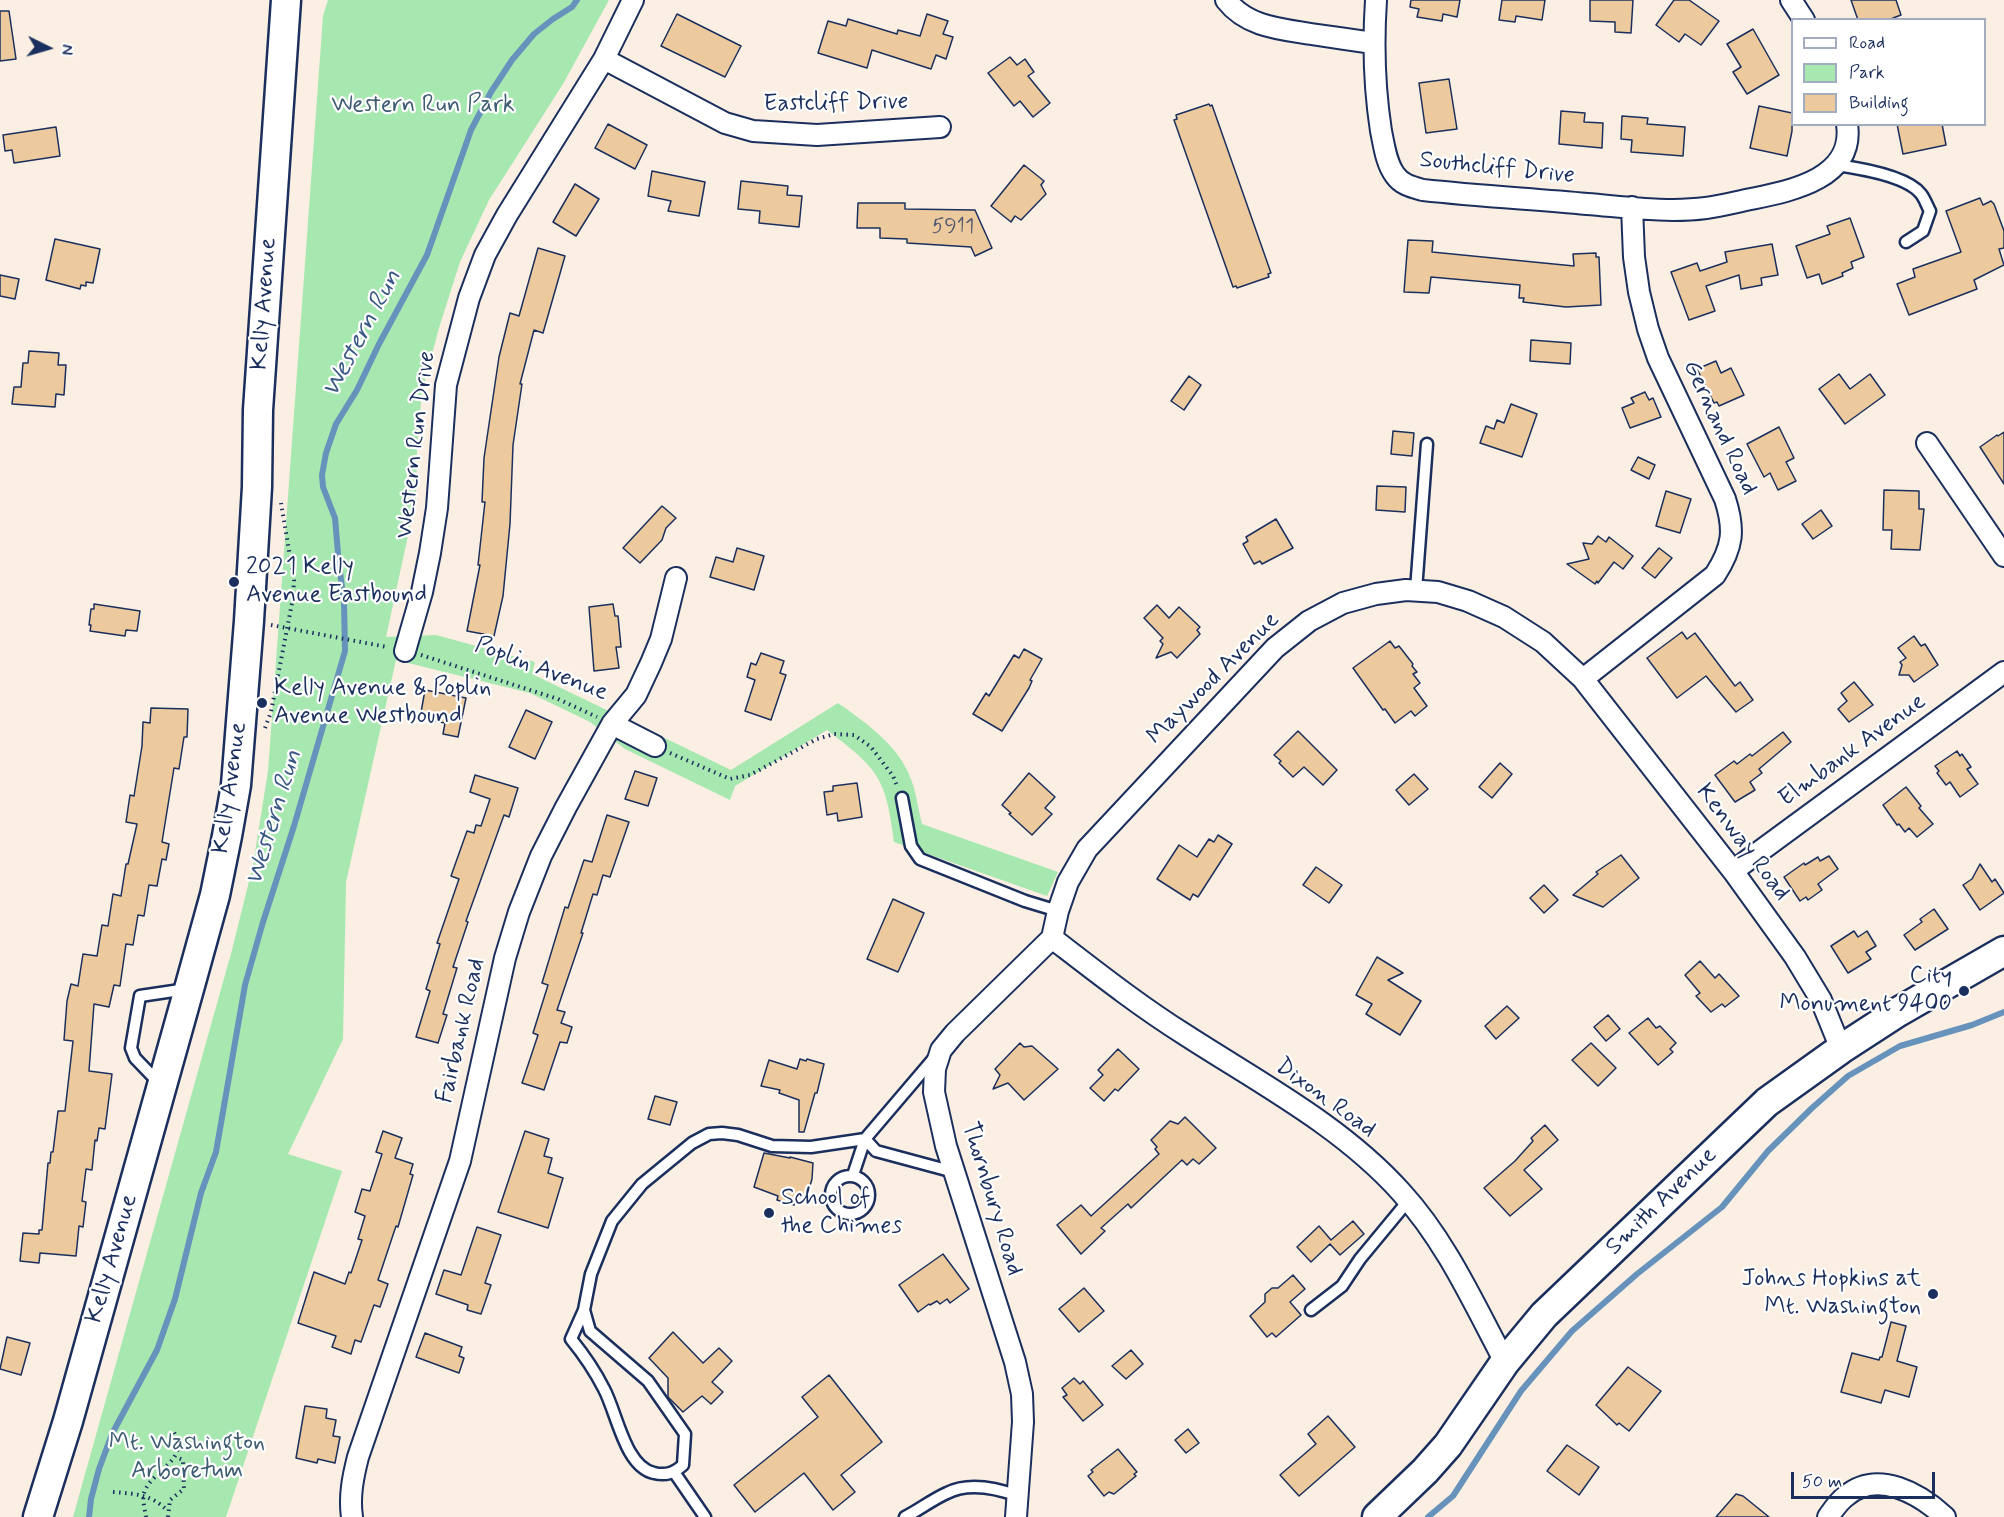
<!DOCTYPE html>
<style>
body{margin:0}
#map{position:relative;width:2004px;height:1517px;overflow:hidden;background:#faefe2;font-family:Mynerve,sans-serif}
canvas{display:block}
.legend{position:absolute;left:1791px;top:18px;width:195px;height:108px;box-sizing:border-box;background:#fff;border:2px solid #a4acbf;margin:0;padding:8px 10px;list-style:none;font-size:18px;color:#1b2f5e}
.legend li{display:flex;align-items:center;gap:12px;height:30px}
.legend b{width:30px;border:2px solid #a4acbf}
.north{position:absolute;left:18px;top:18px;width:60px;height:60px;-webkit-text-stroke:4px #fff;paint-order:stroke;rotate:95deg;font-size:16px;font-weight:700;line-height:24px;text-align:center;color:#1b2f5e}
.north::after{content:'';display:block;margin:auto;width:21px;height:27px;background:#1b2f5e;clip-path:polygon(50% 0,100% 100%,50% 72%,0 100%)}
.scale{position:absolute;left:1791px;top:1472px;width:144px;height:27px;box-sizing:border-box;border:3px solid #1b2f5e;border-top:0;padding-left:8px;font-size:18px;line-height:21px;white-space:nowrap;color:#1b2f5e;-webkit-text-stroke:4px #fff;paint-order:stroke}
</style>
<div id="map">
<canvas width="2004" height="1517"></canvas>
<ul class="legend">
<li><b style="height:8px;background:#fff"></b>Road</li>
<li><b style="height:16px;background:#a7e7b0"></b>Park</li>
<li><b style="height:16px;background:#edca9e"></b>Building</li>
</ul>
<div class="north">N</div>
<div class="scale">50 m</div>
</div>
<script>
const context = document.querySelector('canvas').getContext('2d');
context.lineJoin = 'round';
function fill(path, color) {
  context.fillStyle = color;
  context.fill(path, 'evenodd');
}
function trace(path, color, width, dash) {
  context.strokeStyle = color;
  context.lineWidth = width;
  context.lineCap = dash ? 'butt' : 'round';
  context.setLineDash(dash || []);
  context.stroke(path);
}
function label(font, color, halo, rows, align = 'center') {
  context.font = font + ' Mynerve,sans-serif';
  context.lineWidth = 4.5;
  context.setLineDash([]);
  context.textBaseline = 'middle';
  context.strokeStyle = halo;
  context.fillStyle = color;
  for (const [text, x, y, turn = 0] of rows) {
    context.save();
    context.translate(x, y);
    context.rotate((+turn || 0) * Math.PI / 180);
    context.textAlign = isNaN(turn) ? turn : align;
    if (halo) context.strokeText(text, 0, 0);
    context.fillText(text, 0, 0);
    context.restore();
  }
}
fill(new Path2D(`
 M328,0H609L563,84L489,200L460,262L439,328L422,392L417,447L416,499L386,637L436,635L535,662L532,674L731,770L838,703C870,726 903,748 914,788C917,800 919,812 922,824L1058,872L1047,896L894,842C886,777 878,769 827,730L735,786L730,800L625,749L590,722L530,693L396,660L346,882L343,1039L288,1154L342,1171L226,1517H73L232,950L253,865L268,771L323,16Z`), '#a7e7b0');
trace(new Path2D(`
 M89,1517L91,1499L99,1469L112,1434L157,1350L175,1299L201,1193L216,1152L245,985L263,922L294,826L345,651L344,602L339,565L335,518L323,487L322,475L326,453L336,424L357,390L379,344L427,255L471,130L491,92L512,60L534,34L553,19L572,7L577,0
 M1428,1517L1453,1496L1521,1391L1572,1331L1637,1274L1722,1207L1768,1151L1812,1108L1848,1076L1900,1046L1972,1025L2004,1012`), '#6792bb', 6);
const building = new Path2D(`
 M1411,0H1460L1457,17L1443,14L1442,21L1417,17L1419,9L1410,7Z
 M1502,0H1545L1542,20L1516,16L1515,22L1499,20Z
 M1590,0H1633L1631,33L1615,32V22L1590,21Z
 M1674,0H1689L1719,21L1701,45L1685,34L1679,42L1656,25Z
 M1851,0H1896L1901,15L1888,20H1858Z
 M0,11H9L16,59L0,61Z
 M677,14L741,46L725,77L661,46Z
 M927,14L948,21L943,34L953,37L946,59L936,55L931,69L872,50L867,68L818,53L828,21L846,26L848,19L897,34L898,30L920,36Z
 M1753,29L1779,75L1747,94L1733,72L1741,67L1727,44Z
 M1010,57L1017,65L1025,59L1034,72L1028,76L1050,103L1033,117L1020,101L1014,106L988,73Z
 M1449,79L1457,129L1426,133L1419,83Z
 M1209,104L1210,106L1212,105L1271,273L1268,274L1269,277L1237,288L1236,286L1233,287L1174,120L1177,119L1176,115Z
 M1759,106L1792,113V131L1787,156L1750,148Z
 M1561,111L1585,113L1584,122L1603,123L1602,148L1559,144Z
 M1622,116L1648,118L1647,124L1685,127L1683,156L1631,152L1632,140L1621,139Z
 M608,124L647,145L635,169L595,148Z
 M1897,124H1942L1946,145L1903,154Z
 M56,127L60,156L14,163L12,150L5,151L3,135Z
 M1024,165L1044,181L1041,185L1046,194L1021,220L1015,216L1011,222L991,206Z
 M652,171L705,182L699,216L668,211L671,201L648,196Z
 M741,181L788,186L787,195L802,196L799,227L759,223L760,211L738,209Z
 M575,184L599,199L576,236L553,222Z
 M1980,198L1983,205L1991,201L1994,204L2004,231V248L1999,249L2004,265L1974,280L1977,289L1909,315L1897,284L1915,277L1913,269L1961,252L1946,211Z
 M858,203H905V209L975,210L992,248L975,256L971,247L907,243V239L880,238V228H857Z
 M1850,218L1864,257L1851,262L1853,268L1842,273L1843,276L1822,284L1819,274L1807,278L1796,246L1830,234L1827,226Z
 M55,239L100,249L93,283L86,282V286L81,285L80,289L46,280Z
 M1408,240L1433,241L1432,252L1574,266L1573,254L1596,253V257H1599L1601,305L1566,307L1523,302L1524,298H1519L1520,285L1431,277L1429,293L1404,292Z
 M1772,244L1778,275L1761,278L1762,285L1741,289L1739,275L1706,286L1715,311L1689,320L1671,272L1697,263L1700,271L1727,262L1725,252Z
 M538,248L565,256L543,333L534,330L520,384H522L513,445L510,524L503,596L494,636L467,631L480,565H478L485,502H482L484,458L499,357L510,313L519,316Z
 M0,275L19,279L15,299L0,296Z
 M1531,340L1571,343L1570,364L1530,361Z
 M29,351L59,353L58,365H66L64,395L56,394L55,407L12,404L14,387H21L23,363H28Z
 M1716,361L1721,373L1731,368L1744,395L1719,406L1717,402L1714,403L1697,369Z
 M1839,374L1850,389L1870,374L1885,395L1845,424L1819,389Z
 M1189,376L1201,385L1184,410L1171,401Z
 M1645,392L1649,400L1653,398L1661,417L1630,428L1622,408L1634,403L1631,398Z
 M1511,404L1537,414L1522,457L1480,443L1486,426L1494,429L1497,420L1504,423Z
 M1779,427L1794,458L1786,462L1796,481L1778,490L1770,473L1764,477L1747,444Z
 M1393,431L1414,433L1412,456L1391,454Z
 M2004,432V484L1980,447L1997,435L1998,436Z
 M1638,457L1655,465L1649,479L1631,470Z
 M1377,486L1406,487L1405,512L1376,510Z
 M1884,490L1919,491V509H1924L1920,550L1891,549L1892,530H1883Z
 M1666,491L1691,499L1680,533L1656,526Z
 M662,506L676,518L666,528L662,540L640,563L623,548Z
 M1821,510L1832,526L1813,539L1802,524Z
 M1276,519L1293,548L1262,564L1260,561L1254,564L1243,544L1248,541L1246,537Z
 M1598,536L1606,542L1609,537L1633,556L1623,569L1614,562L1598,583L1597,581L1595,584L1567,564L1589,559L1583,543L1592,544Z
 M737,548L764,556L754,590L710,577L716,557L733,562Z
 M1659,548L1672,558L1655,578L1642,568Z
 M94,604L140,611L137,631L126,630L125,636L90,631L91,625H89L91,609H94Z
 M613,604L615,616H618L621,647H616L619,668L594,671L589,607Z
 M1157,605L1169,618L1179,607L1200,627L1197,630L1200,634L1177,658L1171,652L1156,658L1163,644L1160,641L1163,638L1144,618Z
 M1682,632L1687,639L1695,633L1735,686L1740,682L1753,700L1736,712L1706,676L1677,698L1647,658Z
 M1914,636L1921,646L1925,644L1938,665L1914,682L1909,675H1899L1902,665L1900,662L1906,658L1898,648Z
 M1390,641L1395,648L1399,646L1413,664L1412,666L1417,672L1413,674L1420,683L1414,688L1427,706L1415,716L1411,711L1395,723L1385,709L1383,710L1353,668Z
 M1024,649L1042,659L1030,680L1032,681L1029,688L1002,731L973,714L986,693L989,696L1014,655L1019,658Z
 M761,653L784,661L780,673L786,675L771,720L745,711L755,680L747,677L751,663L756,665Z
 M1854,682L1873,705L1849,722L1838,709L1847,701L1841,693Z
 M425,690L466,698L458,737L443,734L445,723L420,718Z
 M151,708L188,709L187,737H184L179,769L174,768L162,842L169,844L166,860L162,859L157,886L149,885L144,916L138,915L133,945L126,944L120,986L114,985L109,1007L94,1004L89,1071L112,1074L105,1129L99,1128L97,1141L95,1140L92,1170L86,1169L82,1201L86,1202L83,1227L79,1226L76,1256L40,1253L39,1263L20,1261L23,1233L39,1234V1230H42L48,1163H50L51,1152H53L58,1111H65L73,1041L64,1040L67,1001L71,984L78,986L83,954L97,956L102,925L108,926L113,894L121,896L126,864H128L137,824L126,822L130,795L134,796L142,746L143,722L150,723Z
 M526,710L552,722L535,759L509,747Z
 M1298,731L1337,770L1323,785L1304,767L1293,777L1279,763L1281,761L1274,755Z
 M1783,732L1791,742L1759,769L1762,773L1750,782L1755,790L1735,802L1715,775L1734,761L1737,764L1750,754L1752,756Z
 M1957,751L1960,756L1962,754L1971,767L1967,769L1978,784L1960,797L1950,782L1946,785L1937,773L1939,771L1935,766Z
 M1500,763L1512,774L1492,798L1479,787Z
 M635,771L657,778L648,806L625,799Z
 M1029,773L1055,797L1045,808L1052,814L1032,835L1009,814L1011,813L1002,805Z
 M1414,774L1428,789L1409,805L1396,790Z
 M475,775L518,788L509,817L504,815L466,921L468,922L453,967L457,968L443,1014L447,1015L438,1043L416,1037L430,991L426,989L440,944L437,943L459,879L451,876L467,831L474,833L476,825L481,826L490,799L470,792Z
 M857,783L862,817L838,821L837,813L827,815L824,792L833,791V786Z
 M1906,787L1921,806L1919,808L1933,824L1917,837L1909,828L1905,832L1899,824L1897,825L1883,805Z
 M607,815L629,822L610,877L603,875L597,895L593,894L581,933H583L557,1010L565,1012L561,1023L572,1027L567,1043L560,1042L544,1090L522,1083L538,1035L533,1033L548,985L542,983L565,907L568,908L584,860L592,862Z
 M1218,835L1232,844L1198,897L1193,894L1190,900L1157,879L1179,845L1197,857L1209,839L1214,842Z
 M1621,855L1639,878L1603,907L1573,895L1598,874L1596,872Z
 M1829,856L1838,869L1818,884L1822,890L1808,900L1806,897L1800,901L1784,877L1804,863L1805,865L1818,857L1820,861Z
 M1980,864L1992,882L1995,879L2004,893L1980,910L1963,885L1972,879Z
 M1316,867L1342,885L1329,903L1303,885Z
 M1544,885L1558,900L1544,913L1530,898Z
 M893,899L924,913L898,972L867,959Z
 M1934,909L1948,929L1915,950L1904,935L1922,922L1920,919Z
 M1854,931L1858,937L1867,931L1876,946L1866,952L1871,959L1848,973L1831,946Z
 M1377,957L1403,973L1388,980L1421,1001L1400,1035L1366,1014L1372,1004L1356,995Z
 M1700,961L1715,978L1719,974L1739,996L1725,1007L1722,1004L1711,1012L1696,996L1700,993L1685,975Z
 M1507,1006L1519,1018L1496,1039L1485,1026Z
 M1608,1015L1620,1029L1606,1041L1594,1027Z
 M1648,1018L1656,1028L1660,1026L1676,1043L1670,1049L1673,1052L1658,1065L1629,1033Z
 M1020,1043L1024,1047L1032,1046L1058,1069L1024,1100L1008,1083L993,1089L1000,1075L995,1069Z
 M1591,1043L1616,1068L1598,1086L1572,1060Z
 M1118,1049L1139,1069L1118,1091L1115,1089L1104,1101L1090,1088L1103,1075L1098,1070Z
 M800,1059L806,1061L807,1059L824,1064L817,1093H815L804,1132H799V1100L779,1093L780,1090L761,1086L769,1060L797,1069Z
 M655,1096L677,1102L670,1125L648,1119Z
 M1185,1117L1216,1148L1199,1164L1193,1159L1187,1165L1182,1160L1131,1208L1128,1204L1101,1228L1105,1231L1081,1254L1057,1225L1081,1205L1091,1216L1159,1154L1155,1149L1157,1147L1151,1140L1170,1121L1178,1124Z
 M1545,1125L1558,1140L1524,1170L1542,1189L1510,1216L1484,1188L1515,1161L1533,1141L1531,1138Z
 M383,1131L402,1138L395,1158L413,1164L410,1174L413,1175L398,1227L396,1226L378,1280L388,1284L380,1307L374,1305L361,1342L355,1340L351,1354L332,1347L336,1336L298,1323L314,1272L345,1284L349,1272L351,1273L362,1240L358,1239L365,1216L355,1212L362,1189L370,1191L382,1154L376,1152Z
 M525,1131L549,1139L544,1156L552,1158L548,1173L563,1178L548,1228L498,1212Z
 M764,1153L790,1158V1157L813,1163L812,1179L806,1199L797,1197L794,1205L777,1200L778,1196L754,1187Z
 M1353,1221L1364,1234L1340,1255L1330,1244L1311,1262L1297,1247L1319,1226L1331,1240Z
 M477,1227L501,1235L485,1283L491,1285L481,1314L467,1310L468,1305L436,1294L444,1270L461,1275Z
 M943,1254L969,1289L950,1303L947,1299L940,1304L937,1301L930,1305L929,1304L918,1312L899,1285Z
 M1293,1275L1305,1289L1290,1302L1301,1315L1276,1337L1272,1333L1267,1337L1250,1316L1265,1302V1294L1272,1288H1278Z
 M1084,1288L1104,1311L1079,1332L1059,1309Z
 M1891,1322L1906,1326L1897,1361L1917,1367L1909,1397L1885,1390L1881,1403L1841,1392L1852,1353L1879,1360L1880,1357H1882Z
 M673,1332L703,1363L719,1348L732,1361L712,1382L723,1392L711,1404L702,1396L683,1412L668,1397V1378L649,1358Z
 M425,1333L462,1347L459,1356L464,1358L459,1373L416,1357Z
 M7,1337L30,1343L21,1375L0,1369Z
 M1131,1350L1143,1364L1126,1379L1112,1366Z
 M1628,1367L1661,1391L1629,1431L1619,1423L1617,1425L1596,1405Z
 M829,1375L882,1442L841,1475L855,1492L833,1510L804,1473L755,1512L734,1485L818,1417L802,1397Z
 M1074,1378L1080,1384L1083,1381L1103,1405L1083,1421L1063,1397L1067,1395L1062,1388Z
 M305,1406L327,1409L326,1418L336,1420L333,1436L340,1437L335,1463L318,1459L317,1463L296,1458Z
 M1328,1416L1355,1447L1299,1496L1280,1475L1316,1444L1308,1434Z
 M1188,1429L1199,1443L1186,1453L1175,1440Z
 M1567,1445L1599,1467L1579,1495L1547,1471Z
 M1118,1449L1137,1472L1134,1474L1136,1476L1114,1494L1109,1492L1104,1496L1088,1476L1093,1472L1091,1470Z
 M1736,1494L1743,1496L1769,1517H1716Z`);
fill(building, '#edca9e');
trace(building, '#1b2f5e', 1.5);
const service = new Path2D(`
 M1836,165C1858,168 1907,176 1921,194C1925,199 1927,206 1930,211L1923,231L1906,242
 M1416,590L1427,444
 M902,798L911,846L920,859L1025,901L1058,911
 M159,1083L135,1058L131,1048L140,996L187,989
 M865,1139L876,1151L954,1172
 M853,1175L865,1139L934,1058
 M831 1195a19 19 0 1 1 38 0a19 19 0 1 1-38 0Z
 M584,1310L590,1331L648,1381L685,1434L683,1465C674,1473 666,1476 654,1473C625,1467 617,1413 604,1389C595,1371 584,1355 571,1339L584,1310L591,1274L612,1221L642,1184L692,1143L709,1134L722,1133L738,1135L772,1146L811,1147L865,1139
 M1311,1310L1342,1286L1360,1259L1408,1201
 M674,1472L705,1517
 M905,1517C919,1510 933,1499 947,1493C969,1482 996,1488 1018,1496`);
const minor = new Path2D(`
 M1226,0C1247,27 1280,29 1311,34C1332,37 1352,40 1373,43
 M1376,0C1373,45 1374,86 1381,131C1384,145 1386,163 1395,175C1402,185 1412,187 1423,190C1478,196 1533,199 1587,204C1626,207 1667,213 1706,208C1721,206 1736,202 1751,199C1790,191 1855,179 1847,124
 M1791,0L1804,20
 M604,59L725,123L753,131L817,135L940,127
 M1927,443L2004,556
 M405,651L422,592L430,553L437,508L446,385L469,298L485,255L507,215L604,59L633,0
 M1583,679L1715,575C1733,547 1735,530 1725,499L1658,358L1648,329L1639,292L1634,257L1632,207
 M612,724L655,746
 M1733,871L2004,672
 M1052,938L1058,911L1068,882L1087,849L1275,648L1309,621L1343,603L1376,594L1406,590L1438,592L1468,601L1504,617L1543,642L1583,679L1733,871L1795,957L1821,1000L1841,1049
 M1052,938C1095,971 1138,1005 1184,1034C1258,1082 1342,1126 1401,1192C1446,1241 1474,1304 1505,1362
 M352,1517C349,1496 353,1477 358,1457L460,1161L505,958L519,912L541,856L566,807L612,724L636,695L651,663L661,639L676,578
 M1016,1517L1023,1422L1022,1394L1015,1362L946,1146L934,1092L935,1069L941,1050L955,1033L1052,938
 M1828,1517C1833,1510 1839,1501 1846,1496C1878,1469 1920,1494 1945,1517`);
const secondary = new Path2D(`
 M38,1517L68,1421L189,989L215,895L227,836L236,785L249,621L257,487L258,410L286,0
 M1377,1517L1425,1471L1448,1445L1505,1362L1544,1315L1767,1102L1841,1049L1898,1012L2004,951`);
trace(service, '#1b2f5e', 15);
trace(minor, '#1b2f5e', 24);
trace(secondary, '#1b2f5e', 33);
trace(new Path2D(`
 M271,625L387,647
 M421,655L558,699L597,717
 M265,728L271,712L293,598L294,580L281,503
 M670,753L730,779L750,775L817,739L834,734L854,735L871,747L893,776L897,786
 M113,1492C137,1494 150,1494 168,1511
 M146,1517C145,1510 142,1500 144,1493C151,1470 192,1460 173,1431
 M168,1517L170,1500L184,1489L183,1460L176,1457`), '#1b2f5e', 4, [1.5, 4.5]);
trace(service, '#fff', 10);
trace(minor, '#fff', 20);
trace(secondary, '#fff', 28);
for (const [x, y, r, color] of [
 [234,582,6,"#1b2f5e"],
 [262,703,6,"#1b2f5e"],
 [1964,991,6,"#1b2f5e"],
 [769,1213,6,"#1b2f5e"],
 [1933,1294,6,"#1b2f5e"]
]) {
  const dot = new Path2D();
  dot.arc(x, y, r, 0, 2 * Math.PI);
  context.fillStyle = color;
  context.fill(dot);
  trace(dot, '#fff', 2);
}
label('21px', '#50566e', null, [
 ["5911",953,228]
]);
label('24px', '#1b2f5e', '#fff', [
 ["Eastcliff Drive",836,104,-1],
 ["Southcliff Drive",1497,169,6],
 ["Kelly Avenue",265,304,-86],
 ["Gernand Road",1719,428,65],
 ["Western Run Drive",417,445,-83],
 ["Poplin Avenue",541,670,21],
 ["Maywood Avenue",1214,679,-45],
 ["Elmbank Avenue",1853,751,-36],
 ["Kelly Avenue",231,788,-82],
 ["Kenway Road",1742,843,53],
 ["Fairbank Road",462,1031,-77],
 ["Dixon Road",1325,1099,36],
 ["Thornbury Road",991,1199,73],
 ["Smith Avenue",1662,1202,-44],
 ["Kelly Avenue",113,1259,-74]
]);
label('24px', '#3e5d72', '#fff', [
 ["Western Run Park",423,106],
 ["Mt. Washington",187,1444],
 ["Arboretum",187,1472]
]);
label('24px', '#1b2f5e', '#fff', [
 ["2021 Kelly",246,568],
 ["Avenue Eastbound",246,596],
 ["Kelly Avenue & Poplin",274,689],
 ["Avenue Westbound",274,717],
 ["City",1952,977,"right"],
 ["Monument 9400",1952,1005,"right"],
 ["School of",781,1199],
 ["the Chimes",781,1227],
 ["Johns Hopkins at",1921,1280,"right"],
 ["Mt. Washington",1921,1308,"right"]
], 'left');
label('italic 26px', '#3a5885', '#fff', [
 ["Western Run",363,334,-62],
 ["Western Run",275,818,-73]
]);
</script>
